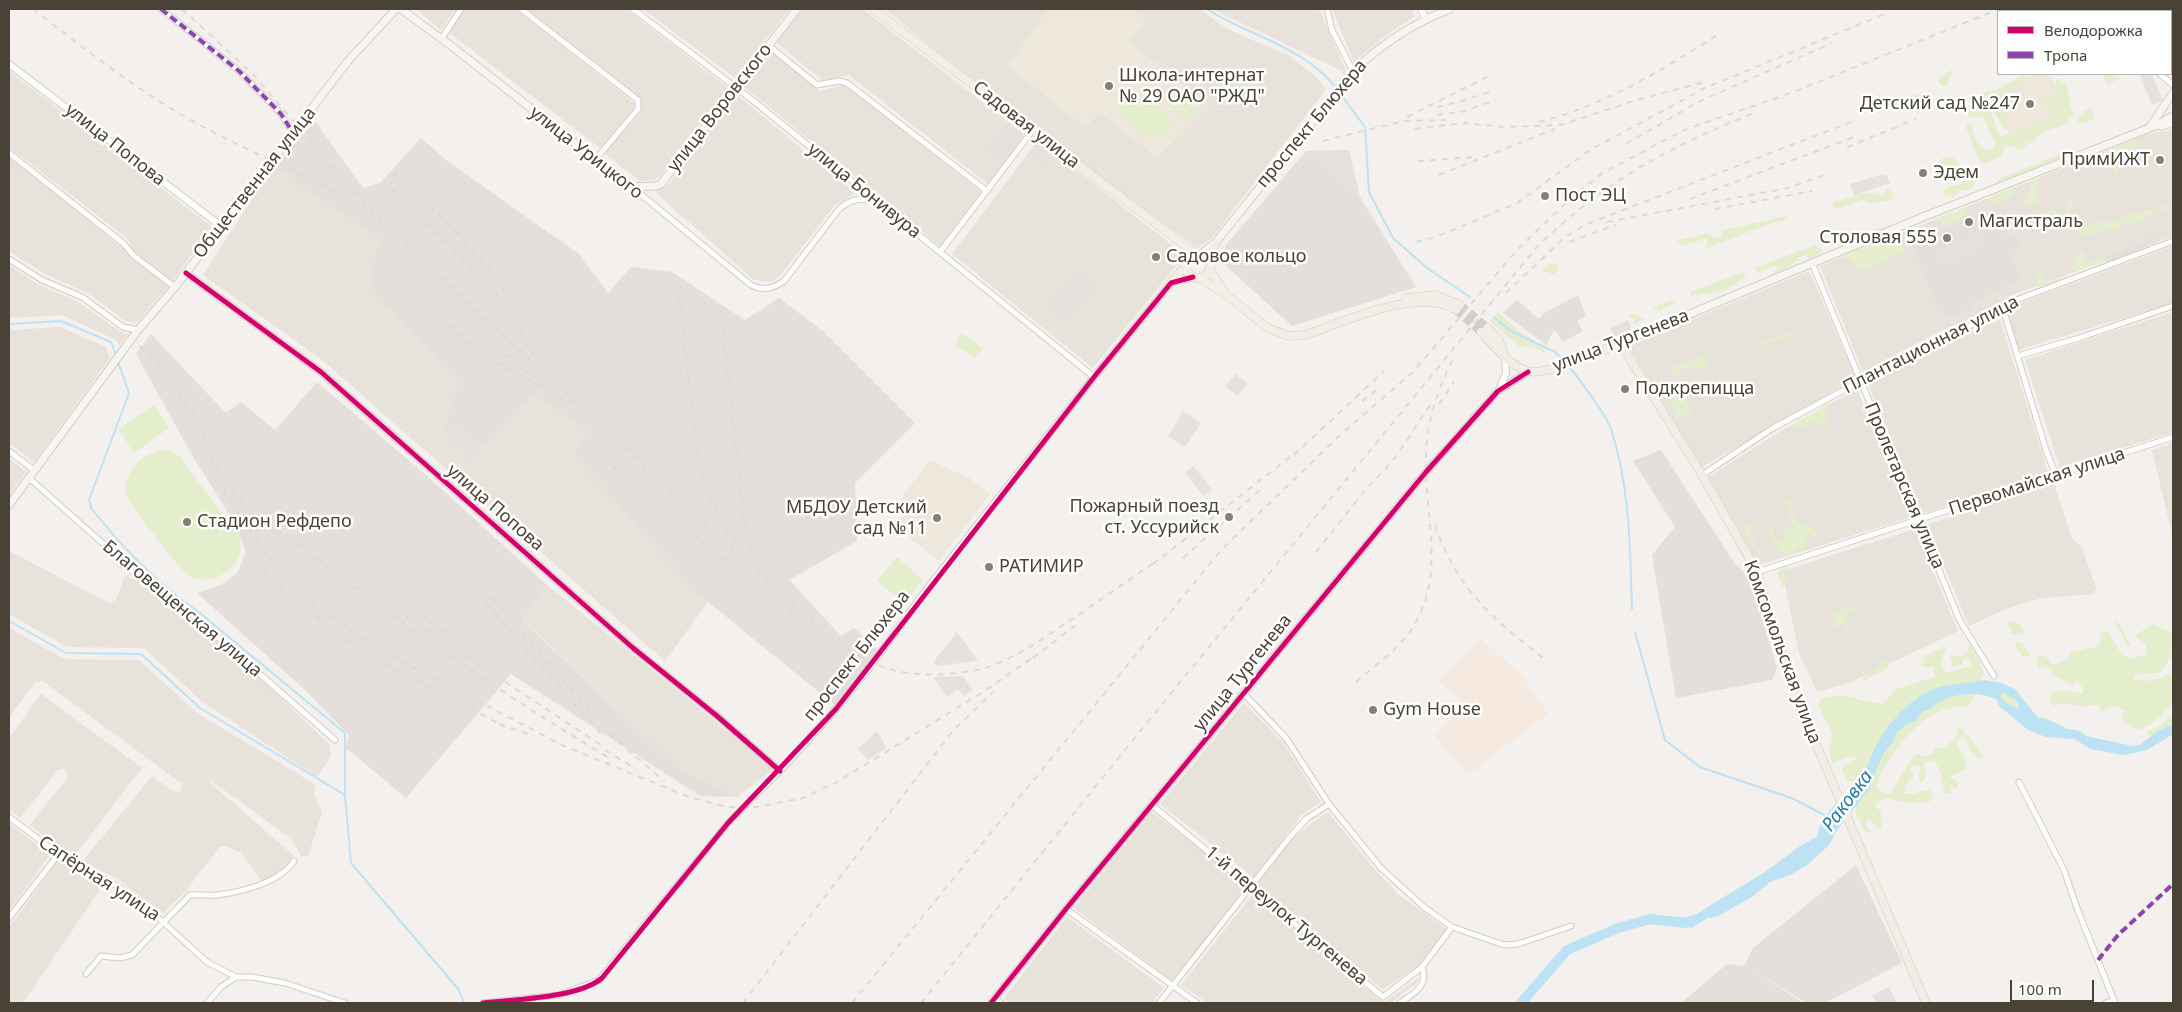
<!DOCTYPE html>
<meta charset="utf-8">
<style>
body{margin:0}
#map{position:relative;width:2182px;height:1012px;overflow:hidden;background:#f3f0ed;font-family:"Noto Sans",sans-serif}
canvas{display:block}
.frame{position:absolute;inset:0;border:10px solid #4b4237;pointer-events:none}
.legend{position:absolute;left:1997px;top:10px;width:175px;height:65px;box-sizing:border-box;background:#fff;border:1px solid #b7b3af;margin:0;padding:6px 9px;list-style:none;font-size:15px;color:#4b4237}
.legend li{display:flex;align-items:center;gap:10px;height:25px}
.legend b{width:25px;border:1px solid #b7b3af}
.scale{position:absolute;left:2010px;top:980px;width:84px;height:22px;box-sizing:border-box;border:2px solid #4b4237;border-top:0;padding-left:6px;font-size:15px;line-height:18px;white-space:nowrap;color:#4b4237;-webkit-text-stroke:4px #fff;paint-order:stroke}
</style>
<div id="map">
<canvas width="2182" height="1012"></canvas>
<div class="frame"></div>
<ul class="legend">
<li><b style="height:6px;background:#d6006c"></b>Велодорожка</li>
<li><b style="height:6px;background:#8e44ad"></b>Тропа</li>
</ul>
<div class="scale">100 m</div>
</div>
<script>
const context = document.querySelector('canvas').getContext('2d');
context.lineJoin = 'round';
function fill(path, color) {
  context.fillStyle = color;
  context.fill(path, 'evenodd');
}
function trace(path, color, width, dash) {
  context.strokeStyle = color;
  context.lineWidth = width;
  context.lineCap = dash ? 'butt' : 'round';
  context.setLineDash(dash || []);
  context.stroke(path);
}
function label(font, color, halo, rows, align = 'center') {
  context.font = font + ' "Noto Sans",sans-serif';
  context.lineWidth = 5;
  context.setLineDash([]);
  context.textBaseline = 'middle';
  context.strokeStyle = halo;
  context.fillStyle = color;
  for (const [text, x, y, turn = 0] of rows) {
    context.save();
    context.translate(x, y);
    context.rotate((+turn || 0) * Math.PI / 180);
    context.textAlign = isNaN(turn) ? turn : align;
    if (halo) context.strokeText(text, 0, 0);
    context.fillText(text, 0, 0);
    context.restore();
  }
}
fill(new Path2D(`
 M416,9H455L441,30Z
 M464,9H515L637,105L600,148L447,31Z
 M527,9H626L728,88L660,176L654,180L640,181L604,153L642,111L640,98Z
 M643,9H790L735,78Z
 M803,9H863L1026,136L988,184L849,75L823,81L776,42Z
 M885,9H1199L1229,30L1290,56L1315,76L1326,89L1211,239L1198,248L1033,130Z
 M1212,9H1319L1346,71L1343,75L1342,71Z
 M1332,9H1412L1415,16L1385,36L1354,62Z
 M769,49L820,91L845,85L982,192L940,246L742,85Z
 M9,71L212,227L171,283L135,256L127,238L9,147Z
 M737,95L855,193L834,206L779,277L771,282L754,280L655,192L669,184Z
 M2173,130V236L2009,296L2000,307L1942,330L1863,372L1820,266L2147,134Z
 M1038,140L1173,246L1180,261L1093,368L952,254Z
 M9,155L169,286L136,323L126,321L86,292L45,274L9,251Z
 M273,167L378,239L369,288L458,381L444,428L469,460L534,393L586,431L573,456L696,592L708,602L665,661L320,358L203,275Z
 M2173,246V303L2018,350L2007,315L2010,307Z
 M9,265L39,285L79,302L120,332L128,334L119,346L116,340L62,315L9,318Z
 M1809,271L1856,378L1702,467L1628,346Z
 M2173,312V432L2060,468L2025,360Z
 M2000,320L2048,472L1922,514L1868,384L1947,341Z
 M60,327L106,347L110,358L34,462L9,443V330Z
 M1857,389L1911,517L1759,565L1708,477L1776,434Z
 M2173,443V538L2152,450Z
 M9,458L26,472L9,495Z
 M2054,483L2072,539L2082,547L2096,588L2094,594L2042,598L2008,608L1969,626L1927,525Z
 M1915,529L1958,631L1849,683L1817,692L1799,653L1782,571Z
 M9,551L109,603L116,600L125,575L164,593L209,630L329,744L331,756L317,777L204,703L144,648L67,647L9,614Z
 M547,585L774,769L737,797L681,770L522,619Z
 M9,628L64,659L139,660L197,713L316,785L314,794L322,813L308,856H301L292,839L210,780L209,782L293,855L289,865L262,882L242,853L225,846L219,847L185,892L163,913L116,878L82,862L152,776L175,793L181,791L182,784L43,681L35,682L9,717Z
 M41,694L142,768L72,859L30,825L68,777L65,769L58,770L20,818L9,809V738Z
 M1244,703L1282,741L1321,802L1301,815L1254,878L1160,804Z
 M1152,812L1248,885L1173,982L1074,908Z
 M1328,812L1377,872L1399,895L1448,930L1419,965L1383,989L1255,886L1292,839L1310,824Z
 M10,824L50,855L9,911V826Z
 M59,860L103,885L23,1003H9V927Z
 M1254,893L1381,1001H1387L1419,977L1417,983L1390,1003H1208L1181,985Z
 M1067,917L1164,988L1152,1003H1010L1004,998Z`), '#e7e2da');
fill(new Path2D(`
 M1480,638L1519,672L1548,714L1468,775L1434,735L1466,707L1438,681Z`), '#f6eae0');
fill(new Path2D(`
 M315,121L363,188L380,183L421,138L446,160L579,254L608,293L631,267L672,272L745,320L779,298L823,331L915,423L855,483L857,541L789,580L841,636L854,628L878,650L835,705L696,592L573,456L586,431L534,394L469,460L444,428L458,381L369,288L378,239L273,167Z
 M1349,150L1360,197L1416,287L1292,326L1226,266L1225,246L1306,151Z
 M1997,211L2008,237L2015,234L2020,248L2010,252L2020,280L2003,287V290L1971,302L1973,308L1946,318L1943,310L1939,311L1912,243L1972,218L1973,221Z
 M2155,237L2157,242L2107,263L2104,258Z
 M1578,295L1586,316L1577,321L1583,331L1563,342L1554,330L1546,345L1503,313L1517,300L1539,319L1544,313Z
 M151,334L226,413L241,402L275,430L317,382L427,476L547,585L522,620L681,770L737,797L700,796L511,674L406,798L346,748L349,735L307,692L197,593L223,584L238,572L246,552L234,522L192,455L136,354Z
 M1661,450L1735,564L1750,578L1777,668L1772,680L1676,698L1652,555L1675,527L1633,461Z
 M1856,865L1902,963L1825,1003H1806L1751,969L1803,1003H1681L1727,964L1744,966L1753,948Z`), '#e4dfdb');
fill(new Path2D(`
 M1048,9H1131L1146,20L1129,42L1211,106L1157,158L1099,112L1086,128L1007,66Z
 M2036,74H2050L2068,115L2012,140L1992,94Z
 M930,460L971,479L990,494L939,561L895,526L908,510L898,502Z`), '#eee7dc');
fill(new Path2D(`
 M1951,70L1953,74L1949,77L1947,86H1943L1938,82L1939,78Z
 M2023,74L2028,76L2026,80L2009,89L2007,100L2004,102L2003,108L2009,129L2004,127L1993,111L1991,113L2000,137L2048,122L2052,116L2042,98L2047,96L2051,101H2056V80L2059,79L2067,85L2071,108L2075,114L2065,124L2038,135L2032,144L2029,142L2025,147L2019,150L2014,146L2004,147L2002,156L1985,164L1980,162L1966,128L1967,122L1972,126C1973,136 1979,151 1992,150L1996,144L1983,117H1969L1968,113L1959,110L1961,106H1976L1979,101L1973,100C1985,89 1988,94 1998,89C2006,85 2016,80 2023,74Z
 M2103,74L2122,78L2107,84Z
 M1134,88L1169,115L1172,120L1170,130C1156,146 1145,135 1133,124C1127,119 1122,115 1118,109C1116,97 1122,90 1134,88Z
 M1175,91L1195,107L1196,114L1188,121L1165,102L1168,95Z
 M1917,94L1929,99L1932,103L1929,106L1932,113L1923,102L1914,99L1912,95Z
 M2092,108L2093,120L2077,124V120L2085,110Z
 M2135,140L2137,145L2120,154L2127,164L2117,172L2119,183L2109,160L2113,156L2107,150Z
 M2063,153H2068L2046,165L1994,184L2003,177Z
 M1945,157H1955L1960,170L1950,180L1942,182L1934,165Z
 M1966,175L1973,177L1975,183L1970,190H1961L1953,197L1943,194L1945,188L1961,184Z
 M2041,176L2036,190L2040,202H2035L2027,207L2025,200L2030,192V182Z
 M1887,188L1894,194L1891,200L1870,204L1863,200L1835,209L1832,203L1863,193L1884,194Z
 M2013,188L2014,194L2001,203H1993L1988,199Z
 M2071,199L2073,208L2069,210C2067,218 2068,222 2072,229L2070,231C2064,221 2062,208 2071,199Z
 M2173,203V207L2160,211L2132,226L2125,222L2113,231L2109,228L2085,236L2076,233V230L2094,222H2109L2146,210H2155Z
 M1967,207L1966,216L1948,224L1942,223L1938,219Z
 M2047,209L2059,214L2050,224L2042,220L2040,215Z
 M1790,215L1781,222L1777,221L1705,249L1708,238L1681,246L1676,241L1709,233L1715,239L1723,237L1721,231Z
 M1921,226L1929,231L1922,237L1918,235L1907,238V231Z
 M1878,228L1882,229L1843,246L1838,245L1840,242Z
 M1896,235L1904,252L1862,271L1844,255Z
 M1816,245L1823,251L1808,260L1807,255L1793,259H1801L1774,275L1777,265L1756,273L1754,268Z
 M2080,249L2086,254L2083,260C2089,264 2094,261 2099,257L2106,262L2074,271L2073,267Z
 M1552,263L1558,265L1555,275L1542,271Z
 M1744,272L1746,275C1731,291 1712,293 1691,296L1690,292Z
 M2036,272H2040L2047,282L2069,276L2048,285L2038,286Z
 M1672,300L1676,302L1659,311L1653,307Z
 M1498,312L1520,332L1548,349L1543,352L1533,347H1519L1490,321Z
 M1630,314H1635L1645,319L1634,324L1633,318H1630Z
 M1795,330L1798,331L1797,334L1791,333L1787,337L1758,348L1764,342Z
 M960,334H964L981,347L982,350L975,358L955,345Z
 M1706,355L1707,366L1703,370L1687,366L1681,369L1679,376L1671,373L1676,366Z
 M1670,390H1683L1692,412L1684,417H1678L1666,394Z
 M1831,403V408L1826,411L1828,424L1825,426L1811,422L1799,428L1795,427L1798,420L1822,410V407Z
 M154,405L169,428L134,453L118,429Z
 M163,450L171,451L180,457L240,538C242,550 239,562 229,570C219,579 203,583 190,576C179,570 135,510 127,497C121,474 141,453 163,450Z
 M1789,500L1796,523C1807,523 1815,526 1818,538L1815,540L1809,533L1804,535L1809,547L1801,551L1799,546L1796,547L1793,554L1789,555L1780,551L1767,530L1769,526L1775,535L1776,542L1779,543L1786,537L1782,527L1789,531L1793,527L1785,501Z
 M1746,522L1750,523V534L1765,556L1762,557L1747,538L1743,524Z
 M897,557L923,580L904,604L877,581Z
 M1785,565L1788,566L1783,572L1787,583L1782,587L1777,572Z
 M1852,608H1858L1857,611L1843,615L1851,627L1850,629L1847,630L1843,623L1831,628L1835,617L1827,615Z
 M2113,618L2120,625L2131,647L2127,646Z
 M2012,621L2021,626L2024,633L2012,635L2008,622Z
 M2152,624L2173,633V652L2161,672C2151,675 2142,672 2133,676L2134,679L2152,681L2173,674V704C2163,714 2152,725 2139,730L2129,726L2122,719L2124,711L2115,706L2102,712L2099,705C2093,704 2089,706 2083,706C2069,706 2068,701 2052,706L2050,700L2053,693L2063,690L2083,694L2082,687L2077,680L2073,685L2053,676L2051,668L2038,667L2037,661L2039,654L2048,658L2052,665L2069,659V653L2086,648H2095L2100,642L2101,631L2108,632L2120,652L2129,659L2146,655V645L2135,636Z
 M2017,641L2023,644L2028,653L2033,654L2023,658L2015,646Z
 M1969,645L1977,656L1984,674L1970,705C1958,707 1944,708 1932,715C1912,727 1880,765 1876,788L1883,794L1891,793L1914,755L1919,754L1926,757L1934,752V747L1942,749L1957,736L1956,730L1959,727C1970,735 1975,747 1984,756L1977,758L1970,750L1965,738L1962,737L1956,744L1963,754L1967,768L1949,777L1959,782L1957,788L1951,787V794H1944L1940,771L1934,760L1924,763L1926,777L1921,783L1919,780L1920,767L1913,765L1911,769L1914,776L1907,782L1904,794H1912L1930,789L1933,793L1931,800L1927,803L1901,802L1887,798L1877,802L1875,807L1881,811L1882,830L1868,819L1866,823L1867,828L1872,832L1867,833L1862,827L1861,821L1856,817L1853,782L1846,780L1842,768L1858,758L1849,757L1832,763L1829,752L1832,733L1818,705L1821,699C1850,691 1856,702 1883,704L1895,690L1934,677L1935,667H1922L1925,655L1946,648L1941,663L1945,673L1971,666V660L1966,657L1962,660L1963,665L1950,666L1953,662L1950,659L1951,655L1960,657L1968,650Z
 M1887,659L1889,667L1863,681L1861,680Z
 M2003,691L2017,701L2019,709L2008,704L2000,696Z
 M2173,714V724L2150,737L2147,731L2158,727Z`), '#e4eecc');
fill(new Path2D(`
 M2144,74H2152L2163,101L2152,105L2140,75Z
 M1003,126L1020,140L1003,163L985,149Z
 M1349,152L1359,196L1316,157L1320,153Z
 M1036,153L1052,165L1049,169L1033,157Z
 M1883,174V176L1887,175L1890,183L1854,195L1850,184Z
 M1982,233L1986,244L1944,262L1939,251Z
 M1077,269L1097,285L1067,323L1047,307Z
 M1628,320L1632,330L1615,337L1610,328Z
 M1236,374L1248,384L1237,396L1225,386Z
 M1183,411L1201,423L1185,447L1168,436Z
 M455,428L482,446L472,460L446,439Z
 M1193,466L1212,489L1204,496L1185,473Z
 M957,632L978,661L936,666L934,661Z
 M963,676L973,690L964,696L958,689L947,697L933,677Z
 M877,731L887,748L868,760L858,749Z
 M1889,987L1897,1003H1875L1872,995Z`), '#e5e1de');
fill(new Path2D(`
 M1985,680L2001,683L2015,689L2038,718H2044L2068,729L2080,731L2086,736L2132,746L2139,745L2158,731L2173,724V734L2147,750L2125,755L2112,753L2090,749L2075,739L2046,737L2028,730L1998,705V701C1983,690 1953,693 1938,703C1931,707 1929,711 1921,712L1916,721L1908,723L1896,733L1893,742L1882,756L1869,789L1835,833L1829,845L1806,866L1790,875L1770,882L1752,897L1716,917L1708,918L1691,928L1685,923C1710,904 1737,890 1763,873C1782,861 1796,846 1817,837C1821,810 1852,793 1866,770C1869,764 1870,758 1873,752C1883,731 1901,708 1922,695C1941,683 1963,685 1985,680ZM2003,692L2017,701L2019,709L2008,704L2000,696Z`), '#bce2f3');
trace(new Path2D(`
 M1207,9C1249,36 1305,47 1336,88
 M1339,92L1365,127L1369,192L1393,238L1427,268L1470,297
 M1494,317L1511,331L1555,352L1565,362
 M9,324L61,321L111,342L116,355
 M118,362L129,393L89,500L91,508C122,547 155,582 196,610L345,733V795
 M1568,366C1579,378 1606,415 1611,429C1630,486 1630,549 1632,609
 M9,621L66,653L141,654L200,708L345,795L351,863L459,990L464,1003
 M1635,632L1665,740L1700,767L1794,799L1826,816`), '#bce2f3', 2);
trace(new Path2D(`
 M1521,1003L1567,950L1618,928L1650,919L1685,923L1697,919`), '#bce2f3', 10);
trace(new Path2D(`
 M1460,305L1488,328
 M1456,310L1481,332`), '#d1cdc9', 8, [8, 4]);
const minor = new Path2D(`
 M161,9L239,71L281,114L293,133
 M521,9L638,100V109L595,160
 M633,9L751,99L1094,377
 M1327,9L1332,30L1353,71
 M2152,11L2155,10
 M442,38L461,9
 M768,45L817,85L839,81L847,83L987,191
 M2171,69L2173,65
 M2160,74L2173,85
 M9,153L123,243L134,256L175,287
 M632,187L751,285C764,291 772,289 784,281L839,209C850,200 857,198 872,200
 M940,252L1033,130
 M9,259L42,280L82,297L123,327L138,330
 M1812,263L1960,621L1994,676
 M2004,312L2046,450L2053,468L2058,475
 M2018,356L2079,338L2173,306
 M9,451L35,471
 M1702,475L1773,428L1945,336L2004,312L2011,302L2173,241
 M29,478L107,547L122,565L162,588L335,740
 M1757,572L2173,437
 M1244,694L1286,738L1329,804L1381,868L1425,908L1452,927L1504,945L1518,944L1571,926
 M2019,782L2064,870L2077,908L2115,1003
 M1152,805L1383,997L1422,967
 M9,817L72,864L112,883L142,903L207,962L236,977H252L285,983L345,1003
 M1066,909L1197,1003
 M9,918L58,855
 M86,974L101,956L120,958L132,955L190,895C199,894 209,896 217,895C242,892 281,882 294,861
 M996,999L1001,1003
 M207,1003L221,987L236,977
 M483,1003L559,995L599,980L728,823L780,771
 M1159,1003L1289,838L1306,819L1329,804
 M1400,1003C1414,993 1429,986 1422,967L1452,927
 M2106,1003L2114,1000`);
const tertiary = new Path2D(`
 M1421,9L1425,18
 M9,64L221,226
 M186,273L321,372L633,648L717,716L780,771L836,709L873,663L927,589L1094,377L1171,283L1193,277
 M1499,390L1506,373L1505,357
 M991,1003L1066,909L1426,472L1498,391L1528,372`);
const secondary = new Path2D(`
 M401,9L454,48L631,187L656,186L661,184L797,9
 M2161,126L2173,123
 M2149,128L2173,93
 M1201,254L1215,243L1353,71C1382,44 1413,23 1450,9
 M1620,343L1923,217L2157,125L2173,116
 M9,505L138,330L175,287L348,61L396,9`);
const primary = new Path2D(`
 M873,9L1196,254
 M1186 266a12 12 0 1 1 24 0a12 12 0 1 1-24 0Z
 M1209,262L1215,243
 M1210,270L1223,290
 M1199,278L1225,294L1268,328L1289,336L1305,335C1344,322 1419,286 1456,310
 M1171,283L1186,265
 M1406,298L1435,295L1460,305
 M1488,328L1499,340L1505,357
 M1481,332C1494,346 1508,365 1528,371C1545,377 1601,351 1620,343
 M1620,343L1702,475L1757,572L1792,687L1926,1003`);
trace(minor, '#d0cdc9', 7);
trace(tertiary, '#d0cdc9', 8);
trace(secondary, '#d5cec5', 9);
trace(primary, '#d6cbb9', 9);
trace(minor, '#fdfdfc', 5);
trace(tertiary, '#fdfdfc', 6);
trace(secondary, '#f7f5f1', 7);
trace(primary, '#f2ede5', 8);
trace(new Path2D(`
 M33,9C86,50 139,92 198,124C255,156 320,177 372,218
 M182,9L252,73L378,219L791,603C817,626 841,649 873,663C906,678 949,677 985,668C1015,659 1045,637 1071,620C1100,600 1129,580 1158,560
 M1437,107L1458,102L1493,91
 M1437,115L1461,112L1496,100
 M1407,117L1487,77
 M1539,122C1606,105 1664,69 1722,32
 M1415,129L1464,123L1504,127L1560,125L1640,99L1705,82
 M1323,141L1404,121L1446,120
 M1626,144L1698,102L1832,43
 M1847,147L1916,119
 M1418,161L1474,157
 M394,174C427,206 491,257 507,299
 M1439,175L1555,129
 M392,189L493,289C512,313 522,342 542,365
 M1690,199L1854,137
 M1715,209L1812,191
 M1607,222L1788,188L1827,174
 M1416,242L1436,237L1517,203L1590,150L1705,88L1887,13
 M1569,242L1616,225
 M1506,293L1565,237L1587,224L1856,120
 M679,295C683,327 686,359 690,390C696,447 702,506 743,551
 M425,298L448,323L489,359L565,399
 M722,319L743,515L755,560L762,569
 M139,346L161,368L197,419L226,493L259,545L285,577L307,599L376,648L564,746L689,797L727,807H757L803,798L837,782L983,692L1038,654
 M495,346L534,378
 M1362,401L1378,389
 M1439,404L1454,382
 M594,450L677,522L751,579L813,632
 M1294,455L1384,371
 M225,479C246,511 284,533 313,556C409,630 507,697 611,759
 M233,516L251,552L265,571L286,592L336,633L361,651L505,727
 M1435,525C1455,587 1493,619 1543,658
 M1316,552L1363,493L1395,458L1430,405
 M1183,558L1261,489
 M1153,564L1299,450
 M491,597L612,736L664,781
 M485,603L602,735
 M412,607L457,642
 M405,616L604,747
 M1033,658L1081,621
 M1356,682C1374,666 1395,652 1409,633C1449,577 1423,515 1426,455C1427,420 1438,388 1454,357
 M499,724L534,736
 M605,750L637,770
 M743,1003L952,732L993,692
 M852,1003L1222,549L1339,436L1413,372L1517,250L1575,194L1603,173L1684,130L1791,93L1999,9
 M921,1003L1150,719L1536,248C1605,180 1668,148 1756,112`), '#dadad9', 2, [6, 6]);
trace(new Path2D(`
 M161,9L239,71L281,114L293,133
 M2098,960L2118,935L2173,884`), '#8e44ad', 4, [8, 4]);
trace(new Path2D(`
 M186,273L321,372L633,648L717,716L780,771
 M483,1003C514,999 579,998 602,978L728,823L836,709L1094,377L1171,283L1193,277
 M991,1003L1066,909L1426,472L1498,391L1528,372`), '#d6006c', 5);
for (const [x, y, r, color] of [
 [1109,86,5,"#867f77"],
 [2030,104,5,"#867f77"],
 [2160,160,5,"#867f77"],
 [1923,173,5,"#867f77"],
 [1545,196,5,"#867f77"],
 [1969,222,5,"#867f77"],
 [1947,238,5,"#867f77"],
 [1156,257,5,"#867f77"],
 [1625,389,5,"#867f77"],
 [1229,517,5,"#867f77"],
 [937,518,5,"#867f77"],
 [187,522,5,"#867f77"],
 [989,567,5,"#867f77"],
 [1373,710,5,"#867f77"]
]) {
  const dot = new Path2D();
  dot.arc(x, y, r, 0, 2 * Math.PI);
  context.fillStyle = color;
  context.fill(dot);
  trace(dot, '#fff', 2);
}
label('18px', '#4b4237', '#fff', [
 ["Школа-интернат",1119,76],
 ["№ 29 ОАО \"РЖД\"",1119,97],
 ["Детский сад №247",2020,104,"right"],
 ["ПримИЖТ",2150,160,"right"],
 ["Эдем",1933,173],
 ["Пост ЭЦ",1555,196],
 ["Магистраль",1979,222],
 ["Столовая 555",1937,238,"right"],
 ["Садовое кольцо",1166,257],
 ["Подкрепицца",1635,389],
 ["Пожарный поезд",1219,507,"right"],
 ["ст. Уссурийск",1219,528,"right"],
 ["МБДОУ Детский",927,508,"right"],
 ["сад №11",927,529,"right"],
 ["Стадион Рефдепо",197,522],
 ["РАТИМИР",999,567],
 ["Gym House",1383,710]
], 'left');
label('18px', '#4b4237', '#fff', [
 ["улица Воровского",720,108,-52],
 ["проспект Блюхера",1312,124,-50],
 ["Садовая улица",1026,125,38],
 ["улица Попова",115,145,38],
 ["улица Урицкого",586,153,38],
 ["Общественная улица",255,183,-52],
 ["улица Бонивура",864,191,39],
 ["улица Тургенева",1621,341,-21],
 ["Плантационная улица",1931,345,-27],
 ["Первомайская улица",2037,482,-18],
 ["Пролетарская улица",1904,486,67],
 ["улица Попова",495,508,41],
 ["Благовещенская улица",182,609,40],
 ["Комсомольская улица",1782,652,70],
 ["проспект Блюхера",857,656,-52],
 ["улица Тургенева",1243,673,-51],
 ["Сапёрная улица",99,879,33],
 ["1-й переулок Тургенева",1286,916,40]
]);
label('italic 19px', '#257ba6', '#fff', [
 ["Раковка",1848,801,-53]
]);
</script>
